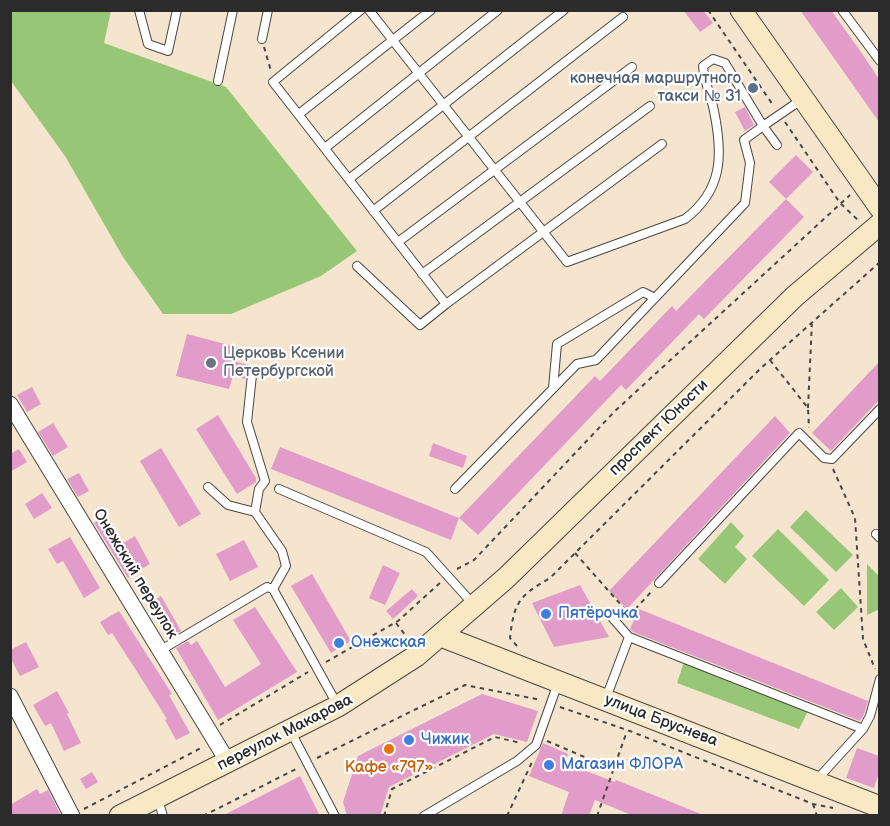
<!DOCTYPE html>
<meta charset="utf-8">
<style>
body{margin:0}
#map{position:relative;width:890px;height:826px;overflow:hidden;background:#f6e5ce;font-family:"Balsamiq Sans",sans-serif}
canvas{display:block}
.frame{position:absolute;inset:0;border:12px solid #2b2b2b;pointer-events:none}
</style>
<div id="map">
<canvas width="890" height="826"></canvas>
<div class="frame"></div>
</div>
<script>
const context = document.querySelector('canvas').getContext('2d');
context.lineJoin = 'round';
function fill(path, color) {
  context.fillStyle = color;
  context.fill(path, 'evenodd');
}
function trace(path, color, width, dash) {
  context.strokeStyle = color;
  context.lineWidth = width;
  context.lineCap = dash ? 'butt' : 'round';
  context.setLineDash(dash || []);
  context.stroke(path);
}
function label(font, color, halo, rows, align = 'center') {
  context.font = font + ' "Balsamiq Sans",sans-serif';
  context.lineWidth = 4.5;
  context.setLineDash([]);
  context.textBaseline = 'middle';
  context.strokeStyle = halo;
  context.fillStyle = color;
  for (const [text, x, y, turn = 0] of rows) {
    context.save();
    context.translate(x, y);
    context.rotate((+turn || 0) * Math.PI / 180);
    context.textAlign = isNaN(turn) ? turn : align;
    if (halo) context.strokeText(text, 0, 0);
    context.fillText(text, 0, 0);
    context.restore();
  }
}
fill(new Path2D(`
 M10,11H111L104,43L226,87L357,251L321,276L231,314H163L123,257L65,156L11,81Z
 M806,510L853,555L836,572L790,527Z
 M731,522L744,536L735,547L747,559L725,584L698,559Z
 M778,529L829,580L804,606L752,556Z
 M867,564L879,576L880,609L867,615Z
 M841,588L858,607L834,630L816,612Z
 M684,662L808,711L799,729L677,683Z`), '#97c776');
fill(new Path2D(`
 M683,10H703L713,23L700,32Z
 M800,10H831L861,52L879,79V122Z
 M745,107L754,125L745,131L735,112Z
 M796,155L813,172L786,199L769,182Z
 M786,199L804,217L704,319L699,314L626,390L621,385L478,535L459,518L595,376L600,381L672,306L676,311Z
 M187,334L240,348L237,362L249,365L245,379L233,376L229,389L176,376Z
 M879,362V400L831,451L812,433Z
 M32,387L41,404L27,412L17,395Z
 M218,415L256,478V482L237,494L196,429Z
 M775,416L790,433L627,609L609,591Z
 M53,423L68,447L53,456L38,432Z
 M433,443L467,456L463,468L429,456Z
 M280,447L459,518L451,540L271,469Z
 M161,448L201,514L179,527L140,461Z
 M19,449L27,462L10,472V454Z
 M79,473L89,491L78,497L67,479Z
 M42,493L52,508L34,519L25,504Z
 M106,515L123,543L135,536L150,564L128,578L94,523Z
 M70,537L100,588L84,598L63,561L57,564L48,549Z
 M244,540L258,567L230,581L216,554Z
 M383,565L400,573L385,605L369,598Z
 M312,574L351,641L331,653L291,586Z
 M580,585L609,637L554,647L532,603Z
 M412,589L418,596L393,619L386,611Z
 M161,596L181,631L169,638L148,605Z
 M255,607L297,672L218,720L176,648L188,641L191,645L197,641L225,687L261,664L233,620Z
 M639,609L868,701L864,714L860,721L633,632L630,629Z
 M119,611L172,694L169,695L190,733L176,740L165,720L167,719L136,670L112,633L108,635L100,622Z
 M26,642L39,667L20,676L10,657V650Z
 M57,691L69,713L67,714L81,743L64,751L51,723L45,726L33,705Z
 M482,694L538,711L527,742L494,734L389,787L380,816H347L343,802L358,756Z
 M543,743L568,754L565,763L615,782L616,780L706,816H634L595,800L589,816H561L569,792L529,776Z
 M857,748L879,756V772L874,788L846,778Z
 M92,772L98,782L86,789L80,779Z
 M300,776L320,816H222Z
 M37,789L40,794L48,790L60,814L10,816V805Z`), '#e29cc9');
const lane = new Path2D(`
 M139,10L148,44L168,51L177,10
 M361,10L273,82L446,304L662,144
 M369,10L567,262L685,219C723,190 723,155 714,111C711,95 704,82 703,66L713,59L725,63L763,126L801,100
 M842,10L880,61
 M262,39L268,10
 M218,81L233,10
 M299,114L431,10
 M325,148L498,10
 M349,179L564,10
 M373,211L623,17
 M398,242L632,67
 M357,266L420,325L446,304
 M422,274L650,106
 M252,375L247,422L265,481L259,489L255,512
 M553,388L557,344L643,292L655,298
 M208,487L228,505L255,512L282,551L286,566L273,589
 M279,489L426,552L474,605
 M455,489L577,364L596,360L745,203L750,163L744,140L763,126L777,145
 M876,534L880,538
 M659,583L799,433L824,458L832,459L880,409
 M609,614L629,637
 M161,650L267,587L273,589L338,706
 M606,698L629,637L863,729
 M291,732L335,816
 M819,781L822,774L863,729L870,716L880,679
 M158,800L163,816
 M424,816L517,761L536,745L558,683`);
const street = new Path2D(`
 M10,404L228,762
 M10,696L72,816`);
const secondary = new Path2D(`
 M741,10L880,208
 M441,636L880,807
 M120,816L338,706L416,656L506,578L795,296L880,224`);
trace(lane, '#494743', 10);
trace(street, '#494743', 17);
trace(secondary, '#494743', 23);
trace(new Path2D(`
 M708,10L773,105
 M264,47L271,71
 M785,122L840,203L859,221
 M770,360L808,408L809,428
 M808,408L812,321
 M833,469L855,518L863,639L875,669
 M575,553L630,615
 M457,569L474,560L615,411L850,195
 M629,616L651,592
 M396,623L409,640
 M517,646L510,638C514,602 519,596 550,578L761,368L880,262
 M326,662L398,621L441,582
 M560,707L630,731L813,804L833,808
 M220,725L308,672
 M547,741L613,769
 M317,758L465,685L541,700
 M813,804L817,816
 M84,809L201,748
 M203,816L298,768
 M384,816L392,789L495,737L521,743
 M507,816L532,762
 M597,816L627,731`), '#494743', 2, [4.5, 4.5]);
trace(lane, '#fff', 8);
trace(street, '#fff', 15);
trace(secondary, '#f8e8c3', 21);
for (const [x, y, r, color] of [
 [753,88,6,"#5c6f8a"],
 [211,363,6,"#6b7280"],
 [546,614,6,"#3f7fe0"],
 [339,643,6,"#3f7fe0"],
 [409,740,6,"#3f7fe0"],
 [389,749,6,"#e8710a"],
 [549,765,6,"#3f7fe0"]
]) {
  const dot = new Path2D();
  dot.arc(x, y, r, 0, 2 * Math.PI);
  context.fillStyle = color;
  context.fill(dot);
  trace(dot, '#fff', 2);
}
label('16px', '#4e5e75', '#fff', [
 ["конечная маршрутного",741,79],
 ["такси № 31",741,97]
], 'right');
label('16px', '#5b616d', '#fff', [
 ["Церковь Ксении",223,354],
 ["Петербургской",223,372]
], 'left');
label('16px', '#2b2b2b', '#fff', [
 ["проспект Юности",659,428,-44],
 ["Онежский переулок",135,574,59],
 ["улица Бруснева",661,721,21],
 ["переулок Макарова",285,733,-27]
]);
label('16px', '#366cbe', '#fff', [
 ["Пятёрочка",558,614],
 ["Онежская",351,643],
 ["Чижик",421,740],
 ["Магазин ФЛОРА",561,765]
], 'left');
label('16px', '#c56008', '#fff', [
 ["Кафе «797»",389,768]
]);
</script>
